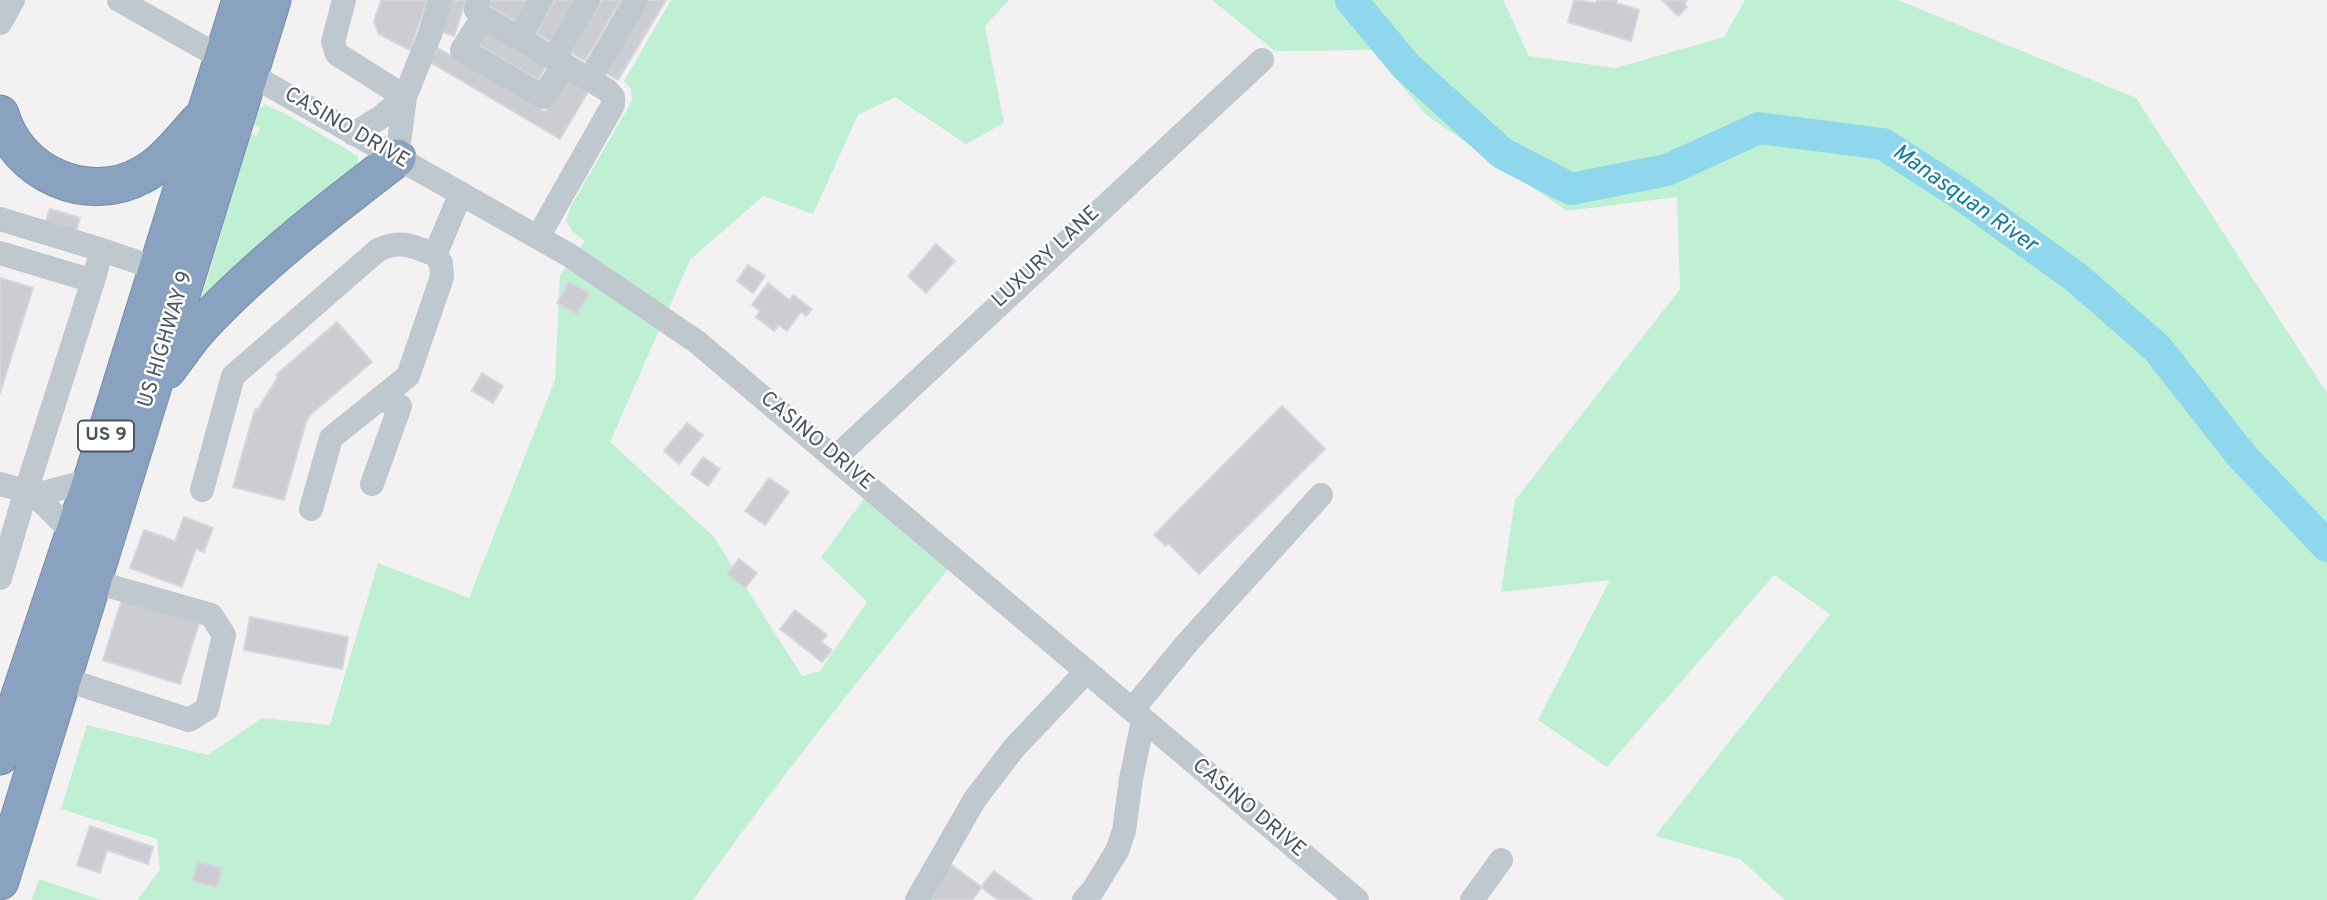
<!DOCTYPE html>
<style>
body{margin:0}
canvas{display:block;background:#f3f1f1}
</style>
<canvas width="2327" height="900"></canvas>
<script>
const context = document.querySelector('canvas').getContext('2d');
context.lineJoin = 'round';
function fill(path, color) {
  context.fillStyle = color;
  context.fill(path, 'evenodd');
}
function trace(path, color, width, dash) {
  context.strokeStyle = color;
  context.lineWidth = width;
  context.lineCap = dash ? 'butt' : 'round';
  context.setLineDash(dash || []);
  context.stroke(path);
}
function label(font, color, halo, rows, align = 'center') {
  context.font = font + ' Overpass,sans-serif';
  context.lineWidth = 5;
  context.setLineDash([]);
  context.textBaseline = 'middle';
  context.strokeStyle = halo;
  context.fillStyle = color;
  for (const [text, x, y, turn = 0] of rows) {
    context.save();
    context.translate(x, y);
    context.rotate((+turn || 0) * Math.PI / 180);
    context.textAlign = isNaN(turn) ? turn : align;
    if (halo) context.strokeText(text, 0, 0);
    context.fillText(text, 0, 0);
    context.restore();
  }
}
fill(new Path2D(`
 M671,0H1009L985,26L1004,123L966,144L895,97L858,115L813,214L763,196L690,260L610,442L714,537L802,676L820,671L867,602L821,557L866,496L951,566C862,675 774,785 693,900H137L160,870L157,839L61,809L87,725L208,755L262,718L330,725L378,563L469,598L555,380L560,275L585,241L573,232L566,221L571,206L632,101L631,89L624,81Z
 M1212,0H1503L1529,56L1615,68L1724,37L1745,0H1898L2136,98L2327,393V900H1785L1740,859L1655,836L1830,614L1774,575L1607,767L1538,720L1610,580L1501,592L1515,500L1680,289L1677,197L1567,211L1426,115L1372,50L1275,51Z
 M264,104L286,114L358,156V167L200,304L250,134L257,136L260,127L252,125L259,107H264Z
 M39,879L102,900H32Z`), '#c0f0d4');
trace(new Path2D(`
 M1351,0L1406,66L1502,153L1571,189L1667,170L1759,128L1883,144L1959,193L2077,278L2157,348L2241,455L2327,546`), '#8ed7ec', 32);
const building = new Path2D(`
 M381,0H427L410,50L379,34L374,22Z
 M449,0H466L454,36L439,31Z
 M490,0H529L516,22L488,5Z
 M555,0H575L550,41L536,33Z
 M602,0H621L585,61L570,52Z
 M648,0H666L618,80L604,72Z
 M1574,0L1596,3L1597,0H1617L1616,3L1639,10L1631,41L1568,22Z
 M1662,0H1687L1684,4L1687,7L1678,16Z
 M485,30L546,66L538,80L477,44Z
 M438,48L545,112L566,76L589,90L560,139L430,62Z
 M50,209L80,218L75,233L45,224Z
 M936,244L955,261L926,293L908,276Z
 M748,265L765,276L753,293L737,281Z
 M0,278L33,288L0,393Z
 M569,282L590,293L577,314L557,303Z
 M768,283L789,300L793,295L812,309L806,316L801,312L787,331L779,325L774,331L756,317L760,311L752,305Z
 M337,322L372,362L310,415L306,422L284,500L233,487L255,409H258L278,377L276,375Z
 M482,373L503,386L493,403L472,391Z
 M1282,406L1325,449L1199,574L1168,543L1166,546L1154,535Z
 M687,423L703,435L679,464L664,451Z
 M703,457L720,469L708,486L691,474Z
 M769,478L789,492L765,525L745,511Z
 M184,517L213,528L204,552L196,549L182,587L130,568L144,530L175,541Z
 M739,559L757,573L745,588L727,574Z
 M122,599L199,623L180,684L103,660Z
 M795,610L827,635L821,642L832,650L822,662L780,629Z
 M250,617L348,637L342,669L244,650Z
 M90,826L153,847L148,864L107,850L100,873L77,865Z
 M197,862L222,868L217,887L192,881Z
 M950,864L982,887L972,900H925Z
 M994,871L1033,900H998L981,887Z`);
fill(building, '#cbcdd3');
trace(building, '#d5d7dc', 2);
const highway = new Path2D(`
 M0,114C17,174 88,205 142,175C164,164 183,138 200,120
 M167,370C178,356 188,340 200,327C259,264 329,210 397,158
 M0,756L92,480L241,0
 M0,881L272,0`);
trace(highway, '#748dab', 39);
trace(new Path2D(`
 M119,0L569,255L697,342L1357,900
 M344,0L333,42L337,54L405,97
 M478,0L476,10L483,17L607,90L613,97V105L538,237
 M483,17L462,50L543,97L564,64
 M0,23L13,0
 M519,38L541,0
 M554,58L588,0
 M590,79L636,0
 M354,134L381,117L405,97
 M397,158L405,97L430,34L440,0
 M0,219L102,250L93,281L0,253
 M102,250L158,269
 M835,458L1262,60
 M0,484L26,491L93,281
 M372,484L400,406L380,399
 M202,490L233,376L378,250C400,239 414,246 435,255L461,193
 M35,495L92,480
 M311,509L331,438L408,376L442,277L441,263L435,255
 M0,578L26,491L35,495L74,534
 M61,678L189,720L207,709L224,635L211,615L92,581
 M1132,710L1188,642L1321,495
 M917,900L975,799L1014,748L1087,671
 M1084,900L1093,890L1117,851L1124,831L1131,779L1143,721
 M1472,900L1501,860`), '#bfc8cf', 24);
trace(highway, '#89a2bf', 37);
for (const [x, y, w] of [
 [106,436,56]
]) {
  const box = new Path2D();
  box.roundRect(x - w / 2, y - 15.5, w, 31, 5);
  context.fillStyle = '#fff';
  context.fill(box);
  trace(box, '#49545e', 2);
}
label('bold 19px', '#49545e', null, [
 ["US 9",106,436]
]);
label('21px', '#49545e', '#fff', [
 ["CASINO DRIVE",346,129,30],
 ["LUXURY LANE",1047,258,-43],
 ["US HIGHWAY 9",167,340,-73],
 ["CASINO DRIVE",816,442,40],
 ["CASINO DRIVE",1248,809,40]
]);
label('italic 23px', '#0d7c9d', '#fff', [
 ["Manasquan River",1964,200,35]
]);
</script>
